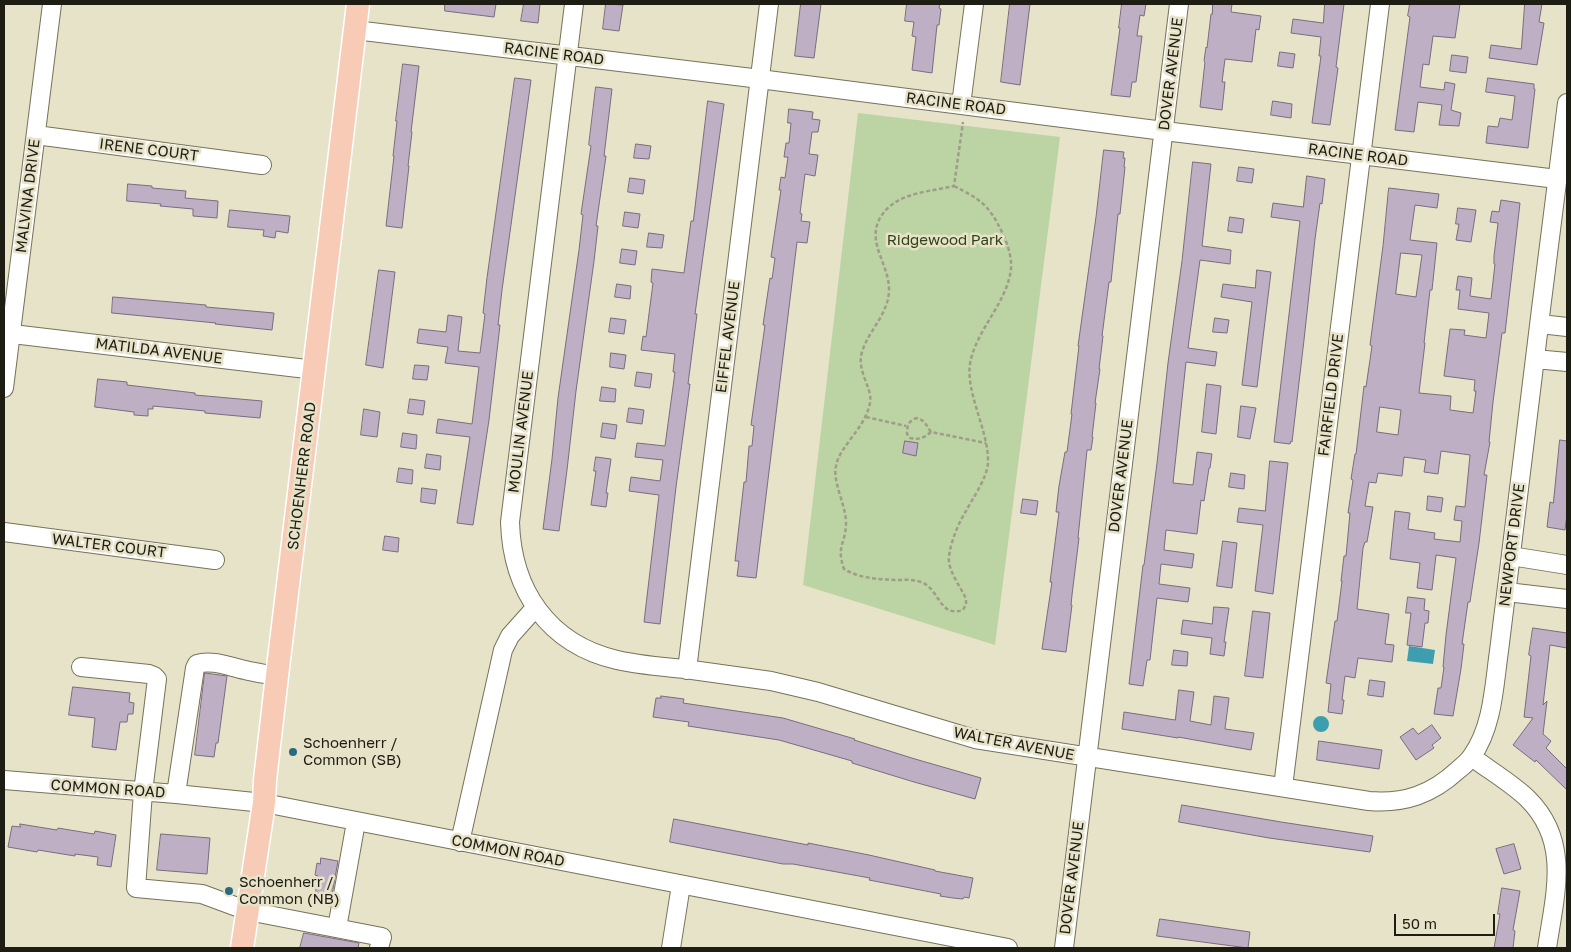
<!DOCTYPE html>
<style>
body{margin:0}
#map{position:relative;width:1571px;height:952px;overflow:hidden;background:#e7e3c9;font-family:"Golos Text",sans-serif}
canvas{display:block}
.frame{position:absolute;inset:0;border:5px solid #1e1d14;pointer-events:none}
.scale{position:absolute;left:1394px;top:914px;width:101px;height:22px;box-sizing:border-box;border:2px solid #1e1d14;border-top:0;padding-left:6px;font-size:15px;line-height:18px;white-space:nowrap;color:#1e1d14;-webkit-text-stroke:4px #e7e3c9;paint-order:stroke}
</style>
<div id="map">
<canvas width="1571" height="952"></canvas>
<div class="frame"></div>
<div class="scale">50 m</div>
</div>
<script>
const context = document.querySelector('canvas').getContext('2d');
context.lineJoin = 'round';
function fill(path, color) {
  context.fillStyle = color;
  context.fill(path, 'evenodd');
}
function trace(path, color, width, dash) {
  context.strokeStyle = color;
  context.lineWidth = width;
  context.lineCap = dash ? 'butt' : 'round';
  context.setLineDash(dash || []);
  context.stroke(path);
}
function label(font, color, halo, rows, align = 'center') {
  context.font = font + ' "Golos Text",sans-serif';
  context.lineWidth = 5;
  context.setLineDash([]);
  context.textBaseline = 'middle';
  context.strokeStyle = halo;
  context.fillStyle = color;
  for (const [text, x, y, turn = 0] of rows) {
    context.save();
    context.translate(x, y);
    context.rotate((+turn || 0) * Math.PI / 180);
    context.textAlign = isNaN(turn) ? turn : align;
    if (halo) context.strokeText(text, 0, 0);
    context.fillText(text, 0, 0);
    context.restore();
  }
}
fill(new Path2D(`
 M858,113L1060,137L995,645L803,585Z`), '#bcd4a4');
fill(new Path2D(`
 M1409,646L1435,650L1433,664L1407,661Z
 M1313 724a8 8 0 1 1 16 0a8 8 0 1 1-16 0Z`), '#3d9eaf');
const building = new Path2D(`
 M445,4H496L494,17L445,11Z
 M524,4H540L538,23L521,21Z
 M606,4L623,5L619,31L603,29Z
 M801,4H821L814,58L795,56Z
 M907,4H940L939,8L941,9L939,25H937L932,73L912,70L916,37L912,36L914,22L905,21Z
 M1010,4H1030L1020,85L1001,82Z
 M1122,4H1146L1144,16L1140,15L1137,36H1142L1136,82H1132L1130,97L1111,95L1120,28H1119Z
 M1213,4H1232L1231,12L1261,16L1259,30L1256,29L1252,62L1225,59L1222,82H1225L1222,110L1200,107L1205,62L1204,61L1206,47L1207,48L1211,14H1212Z
 M1325,4H1344L1336,67L1338,68L1330,125L1312,123L1321,56H1319L1321,37L1291,33L1293,19L1323,23Z
 M1410,4H1460L1455,38L1433,36L1429,65L1423,64L1420,87L1444,90L1445,82L1455,84L1451,110L1461,113L1459,126L1439,125L1442,105L1418,102L1414,132L1395,130L1410,17L1408,16Z
 M1525,4H1542L1539,22L1544,23L1537,65L1489,58L1491,45L1521,49Z
 M1280,52L1295,54L1293,68L1278,66Z
 M1452,55L1468,57L1466,73L1450,71Z
 M403,64L419,66L411,132H412L408,166H409L402,228L386,226L394,156H393L397,121H396Z
 M515,78L531,80L502,290L498,325H500L489,420L473,525L457,523L470,437L436,433L438,419L472,424L479,367L445,363L448,347L417,343L419,329L446,332L448,315L462,317L458,351L480,353L485,314L483,313L487,278Z
 M1488,78L1534,84V89H1535L1528,148L1486,143L1488,126L1498,127L1500,118L1512,120L1515,96L1486,92Z
 M596,87L612,89L604,156H606L596,226H598L594,261L576,391L567,470L559,531L543,529L552,459L558,398L579,250L583,215L581,214L591,146L589,145Z
 M708,101L724,104L695,314H697L688,384H690L676,487L660,624L644,622L659,495L629,491L631,477L660,481L663,460L635,457L637,443L665,446L675,372H673L675,354L641,350L643,336L646,337L653,283L651,282L652,269L684,273L691,221H693Z
 M1273,101L1292,104L1291,118L1271,115Z
 M789,109L813,112L812,119L820,120L818,132H812L809,154L818,155L815,176L805,174L800,213L802,214L801,221L810,222L807,243L797,242L756,578L737,576L739,561H735L744,482H746L749,446H752L754,426L751,425L765,325H763L770,278L772,279L775,258L771,257L781,190H779L781,177L785,178L788,157H784L786,143H789L791,123H788Z
 M636,144L651,146L649,159L634,158Z
 M1104,150L1124,152L1123,158H1125L1124,167H1125L1120,214H1118L1111,282H1109L1102,336H1103L1099,369H1100L1095,403H1096L1092,437H1093L1091,450H1087L1079,528L1078,538H1079L1072,595L1071,605H1072L1066,652L1042,649L1052,582H1050L1059,512H1056L1059,486L1065,452H1067L1072,414H1071L1079,346H1078L1096,217Z
 M1193,162L1211,164L1202,246L1231,250L1230,264L1200,260L1188,348L1217,352L1215,366L1186,362L1173,483L1193,485L1197,452L1212,454L1210,468H1209L1204,501L1201,500L1197,534L1166,530L1164,550L1194,554L1192,568L1161,564L1159,584L1190,588L1188,602L1157,598L1150,660H1147L1143,686L1129,684L1143,565H1144L1157,463L1168,363L1182,261Z
 M1239,167L1254,169L1252,183L1237,181Z
 M1307,176L1325,179L1322,204L1320,203L1315,239L1304,340L1292,442L1291,441L1290,444L1274,442L1300,221L1271,217L1273,203L1303,207Z
 M630,178L645,180L643,194L628,192Z
 M128,184L152,186V188L186,191L185,198L218,201L217,218L193,216V209L160,206L161,204L127,201Z
 M1389,188L1439,194L1437,208L1415,205L1410,240L1437,243L1432,290H1430L1424,343H1425L1419,393L1451,396L1450,410L1473,413L1476,391H1474L1475,380L1444,376L1450,329L1465,330L1464,335L1486,338L1489,313L1458,309L1460,290H1456L1458,276L1472,278L1470,296L1491,299L1495,264H1494V256L1498,223L1490,222L1492,211L1499,212L1501,200L1520,203L1505,333H1502L1493,402L1489,442H1490L1484,475H1487L1479,543L1470,602H1468L1462,644H1464L1461,669L1453,716L1434,714L1438,688H1441L1444,667H1443L1446,635L1456,558L1436,555L1432,590L1417,588L1420,563L1390,559L1395,511L1410,513L1408,529L1435,533L1434,539L1460,542L1462,521L1454,520L1456,506L1465,507L1470,455L1441,451L1438,474L1424,472L1426,460L1404,457L1402,476L1378,473L1376,483L1369,482L1365,506L1373,507L1367,542H1365L1363,548L1357,609L1389,614L1385,644L1394,645L1392,662L1358,658L1355,678L1345,676L1342,700H1344L1342,714L1328,712L1331,684L1326,683L1335,621H1337L1342,581H1341L1344,556H1346L1350,513H1348L1353,480L1351,479L1355,454H1356L1364,386L1366,387L1372,346L1370,345L1383,246ZM1401,253L1422,255L1416,297L1396,294ZM1380,407L1401,410L1398,435L1377,432Z
 M1458,208L1476,210L1471,242L1456,240L1459,224H1456Z
 M230,210L290,216L288,233L276,231L275,238L263,236L264,230L228,227Z
 M625,212L640,214L638,228L623,226Z
 M1230,217L1244,219L1242,233L1228,231Z
 M649,233L664,235L662,248L647,247Z
 M622,249L637,251L635,265L620,263Z
 M379,270L395,272L383,368L366,365Z
 M1257,270L1271,272L1257,387L1242,385L1252,302L1221,297L1223,284L1255,288Z
 M617,284L631,286L630,299L615,297Z
 M113,297L206,305V307L274,313L272,330L215,324L216,323L112,313Z
 M611,318L626,320L624,334L609,332Z
 M1215,318L1229,320L1227,333L1213,332Z
 M611,353L626,355L624,369L610,367Z
 M415,365L429,366L427,380L413,379Z
 M637,372L652,374L650,388L635,386Z
 M98,379L127,382V385L195,393V395L262,401L260,418L205,413V411L153,406V409H148V416L134,415V412L95,407Z
 M1207,384L1221,386L1216,434L1202,432Z
 M602,387L616,389L615,402L600,401Z
 M410,399L425,401L423,415L408,413Z
 M1241,406L1256,408L1250,439L1238,437Z
 M629,408L644,410L642,424L627,422Z
 M364,409L380,412L377,437L361,435Z
 M603,423L617,425L615,439L601,437Z
 M403,433L417,435L416,449L401,447Z
 M1560,440L1567,441V514L1565,530L1547,527L1550,502L1553,503Z
 M905,441L918,443L916,456L903,453Z
 M427,454L441,456L440,470L425,468Z
 M596,457L611,459L606,493H608L606,507L591,505L596,471H594Z
 M1270,461L1288,463L1273,594L1255,591L1263,525L1237,522L1239,508L1265,511Z
 M399,468L413,470L412,484L397,482Z
 M1231,473L1245,475L1244,489L1229,487Z
 M422,488L437,490L435,504L421,502Z
 M1428,496L1443,498L1441,512L1427,510Z
 M1023,499L1038,501L1036,515L1021,513Z
 M385,536L399,538L398,552L383,550Z
 M1223,541L1237,543L1232,588L1217,586Z
 M1408,597L1425,599L1424,610L1429,611L1428,623H1425L1422,647L1407,645L1411,613H1406Z
 M1214,607L1229,608L1224,642H1226L1224,656L1210,654L1212,638L1181,634L1183,620L1212,624Z
 M1253,611L1270,613L1263,678L1245,676Z
 M1533,628L1567,633V648L1550,645L1543,705L1547,701L1543,734L1551,741L1546,748L1567,769V790L1536,760L1535,762L1513,745L1533,718L1524,717L1531,656L1529,655Z
 M1174,650L1188,652L1187,666L1172,665Z
 M205,673L227,676L218,743H216L214,757L195,755Z
 M1370,680L1385,682L1383,697L1368,695Z
 M73,687L130,693L129,702L134,703L133,714H128L127,722H120L116,750L92,747L95,718L69,715Z
 M1179,690L1194,692L1190,721L1211,725L1214,696L1229,698L1225,729L1254,733L1251,750L1178,737V738L1122,729L1124,712L1175,720Z
 M661,696L684,699L683,703L783,718L855,739L854,740L915,759L981,778L975,799L914,782L852,763V761L779,740L688,726L689,722L653,717L656,698H661Z
 M1432,725L1441,738L1432,745L1434,748L1416,760L1400,737L1413,728L1418,734Z
 M1319,741L1382,750L1379,769L1317,760Z
 M1182,805L1281,822L1373,836L1370,852L1269,838L1179,822Z
 M674,819L808,845V843L869,855L935,870V871L973,878L969,898L964,897L963,899L953,898L940,896L941,894L869,880L870,878L793,864H783L670,842Z
 M20,824L57,830L58,828L94,834L95,831L116,835L111,867L97,865L98,857L75,854V856L38,850L37,852L8,847L12,826L20,827Z
 M161,834L210,838L207,874L157,870Z
 M1514,844L1521,869L1504,874L1496,849Z
 M321,858L338,861L330,906L314,903L318,876L315,875L317,863L320,864Z
 M1502,888L1520,891L1513,930L1515,931L1513,948H1494L1500,914H1498Z
 M1160,919L1250,932L1248,948L1157,936Z
 M304,933L359,943L358,948H300Z`);
fill(building, '#beafc5');
trace(building, '#796c7f', 1);
const minor = new Path2D(`
 M574,4L510,522C512,590 548,644 617,660C639,665 662,667 685,669C713,673 742,677 771,681L818,692L975,739L1369,801C1405,804 1432,794 1458,770C1463,766 1469,761 1472,756C1493,726 1494,686 1499,651C1503,619 1507,586 1511,554C1530,404 1547,253 1567,103
 M355,30L744,77L1148,129L1557,179
 M961,105L974,4
 M36,135L262,165
 M1540,324L1567,327
 M4,333L315,370
 M1535,359L1567,362
 M4,388L52,4
 M4,532L215,560
 M1511,556L1567,565
 M1507,592L1567,599
 M81,667L149,674L154,676L157,679L143,792L136,888L202,894L248,911L382,937L379,948
 M687,670L769,4
 M1472,757C1489,770 1513,784 1528,799C1571,842 1555,894 1547,948
 M4,780L176,794L264,803L1008,948
 M1283,787L1380,4
 M176,794L195,668L197,664C212,659 230,667 245,670C256,673 267,674 277,676
 M460,842L503,650L510,636L535,608
 M337,928L356,822
 M671,948L681,885
 M1064,948L1179,4`);
const major = new Path2D(`
 M242,948L264,803L265,780L277,676L358,4`);
trace(minor, '#76725b', 20);
trace(major, '#fff', 25);
trace(new Path2D(`
 M954,186C980,199 989,205 1002,232C1007,243 1012,256 1011,269C1007,302 979,327 971,359C963,390 989,429 988,463C987,478 973,498 966,511C959,522 953,537 950,550C950,553 948,557 949,561C950,574 961,587 966,599V604L963,610C939,618 940,589 921,582C913,579 905,580 897,580C878,579 861,579 844,569C836,546 845,545 846,525C847,507 832,482 836,466C840,445 865,429 870,403C873,388 856,371 862,352C868,331 888,315 889,291C890,265 866,243 880,218C895,192 929,192 954,186L963,122
 M866,417L906,426
 M931,432C926,425 925,420 916,418C908,422 907,425 907,434L910,438C919,440 924,438 931,432L986,443`), '#9f9c88', 2.5, [4, 2.5]);
trace(minor, '#fff', 18);
trace(major, '#f8cbb6', 22);
for (const [x, y, r, color] of [
 [293,752,5,"#2a697e"],
 [229,891,5,"#2a697e"]
]) {
  const dot = new Path2D();
  dot.arc(x, y, r, 0, 2 * Math.PI);
  context.fillStyle = color;
  context.fill(dot);
  trace(dot, '#e7e3c9', 2);
}
label('15px', '#1e1d14', '#e7e3c9', [
 ["RACINE ROAD",554,54,7],
 ["DOVER AVENUE",1171,74,-83],
 ["RACINE ROAD",956,104,7],
 ["IRENE COURT",149,150,7],
 ["RACINE ROAD",1358,155,7],
 ["MALVINA DRIVE",28,196,-83],
 ["EIFFEL AVENUE",728,337,-83],
 ["MATILDA AVENUE",159,351,7],
 ["FAIRFIELD DRIVE",1331,395,-83],
 ["MOULIN AVENUE",521,432,-83],
 ["SCHOENHERR ROAD",302,476,-83],
 ["DOVER AVENUE",1121,476,-83],
 ["NEWPORT DRIVE",1512,545,-83],
 ["WALTER COURT",109,546,7],
 ["WALTER AVENUE",1014,744,11],
 ["COMMON ROAD",108,789,4],
 ["COMMON ROAD",508,851,11],
 ["DOVER AVENUE",1072,878,-83]
]);
label('15px', '#304316', '#e7e3c9', [
 ["Ridgewood Park",945,240]
]);
label('15px', '#1e1d14', '#e7e3c9', [
 ["Schoenherr /",303,743],
 ["Common (SB)",303,760],
 ["Schoenherr /",239,882],
 ["Common (NB)",239,899]
], 'left');
</script>
